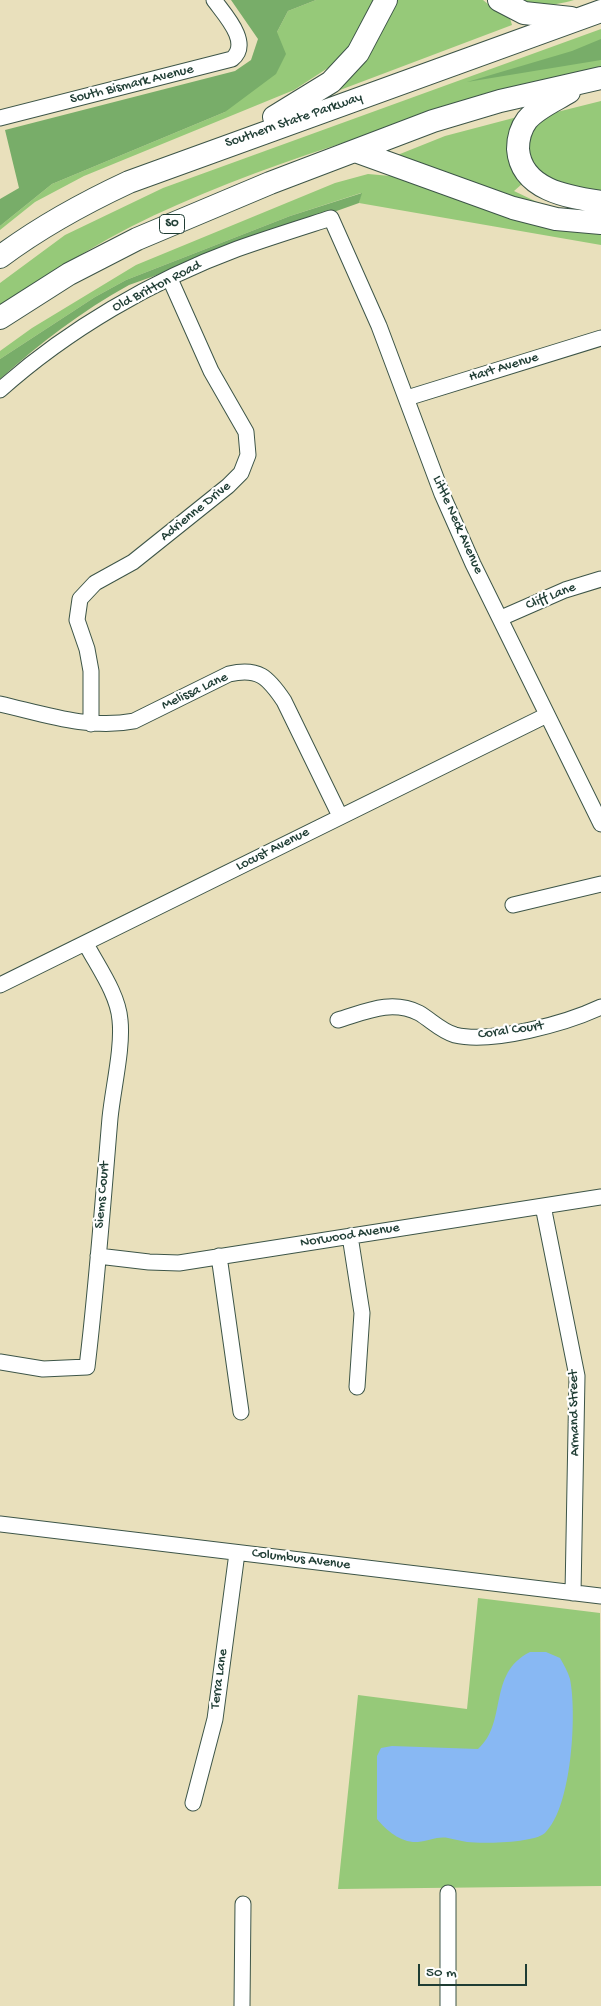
<!DOCTYPE html>
<style>
body{margin:0}
#map{position:relative;width:601px;height:2006px;overflow:hidden;background:#e9e0bc;font-family:"Gochi Hand",sans-serif}
canvas{display:block}
.scale{position:absolute;left:418px;top:1964px;width:109px;height:22px;box-sizing:border-box;border:2px solid #1f3d34;border-top:0;padding-left:6px;font-size:15px;line-height:18px;white-space:nowrap;color:#1f3d34;-webkit-text-stroke:4px #fff;paint-order:stroke}
</style>
<div id="map">
<canvas width="601" height="2006"></canvas>
<div class="scale">50 m</div>
</div>
<script>
const context = document.querySelector('canvas').getContext('2d');
context.lineJoin = 'round';
function fill(path, color) {
  context.fillStyle = color;
  context.fill(path, 'evenodd');
}
function trace(path, color, width, dash) {
  context.strokeStyle = color;
  context.lineWidth = width;
  context.lineCap = dash ? 'butt' : 'round';
  context.setLineDash(dash || []);
  context.stroke(path);
}
function label(font, color, halo, rows, align = 'center') {
  context.font = font + ' "Gochi Hand",sans-serif';
  context.lineWidth = 4.5;
  context.setLineDash([]);
  context.textBaseline = 'middle';
  context.strokeStyle = halo;
  context.fillStyle = color;
  for (const [text, x, y, turn = 0] of rows) {
    context.save();
    context.translate(x, y);
    context.rotate((+turn || 0) * Math.PI / 180);
    context.textAlign = isNaN(turn) ? turn : align;
    if (halo) context.strokeText(text, 0, 0);
    context.fillText(text, 0, 0);
    context.restore();
  }
}
fill(new Path2D(`
 M316,0H377L361,33L334,64L294,90L84,176L35,202L0,230V226L52,184L225,112L277,32L288,11Z
 M393,0H483L494,9L509,15L512,25L340,90L336,85Z
 M517,0H574C552,6 539,8 517,0Z
 M601,29V66C459,109 313,145 177,205C114,232 57,268 0,306V283L65,235L163,188Z
 M601,101V195L553,186L525,157L531,126L545,115Z
 M521,116C510,144 500,158 522,184L514,191L537,202L535,208L390,158L445,136Z
 M368,174L402,177L601,231V245L359,203L361,193L290,216L126,280L95,297L0,359V351L32,328L136,265L335,183Z
 M478,1598L600,1613L601,1886L338,1889L358,1695L467,1709Z`), '#96c979');
fill(new Path2D(`
 M231,0H316L288,11L277,32L286,54L276,74L225,112L52,184L0,226V199L19,188L5,130L235,71L251,60L258,39Z
 M601,39V60L467,82L572,51Z
 M362,193L359,203L129,285C82,311 40,343 0,379V359L95,297L126,280L290,216Z`), '#78ad69');
fill(new Path2D(`
 M530,1652H546L560,1658C564,1665 568,1672 570,1679C577,1714 572,1807 545,1833C534,1843 482,1844 467,1842C460,1841 454,1839 448,1838C438,1836 428,1841 418,1842C401,1843 387,1831 377,1819V1756L381,1748L392,1746L478,1749C508,1723 487,1673 530,1652Z`), '#88b8f3');
const minor = new Path2D(`
 M0,118L232,59C252,43 224,14 214,0
 M0,390C67,330 153,280 237,249C268,238 300,228 331,218L379,326L442,494L473,564L601,824
 M407,398L601,338
 M501,618L565,590L601,579
 M0,704C44,714 89,730 134,721L229,674C258,667 268,677 284,701L340,816
 M91,724V671L87,649L77,620L80,599L95,583L133,562L228,486L241,473L248,455L246,432L211,371L170,279
 M513,905L601,884
 M0,985L547,715
 M338,1020C365,1012 391,999 419,1013C431,1020 441,1031 455,1035C492,1044 567,1023 601,1007
 M543,1206L577,1376L573,1593
 M350,1236L362,1313L357,1387
 M98,1256L149,1262L179,1263L601,1197
 M219,1256L241,1412
 M0,1362L43,1369L87,1367C97,1284 103,1201 110,1118C113,1088 123,1048 120,1020C118,994 98,967 86,944
 M0,1524L601,1596
 M193,1803L215,1719L237,1553
 M242,2006L243,1904
 M448,2006V1893`);
const highway = new Path2D(`
 M499,0L524,13L571,18
 M569,92C556,100 537,108 527,120C521,128 518,139 518,149C521,190 568,197 601,202
 M274,117L331,82L358,53L386,0
 M355,151L513,208L556,219L601,223
 M0,257C40,227 84,203 129,182L601,11
 M0,318L69,274L137,239L270,183L433,121L500,101L601,78`);
trace(minor, '#3d5548', 17);
trace(highway, '#3d5548', 24);
trace(minor, '#fff', 15);
trace(highway, '#fff', 22);
for (const [x, y, w] of [
 [172,224,25]
]) {
  const box = new Path2D();
  box.roundRect(x - w / 2, y - 9.5, w, 19, 4);
  context.fillStyle = '#fff';
  context.fill(box);
  trace(box, '#1f3d34', 1);
}
label('bold 12px', '#1f3d34', null, [
 ["SO",172,224]
]);
label('14px', '#1f3d34', '#fff', [
 ["South Bismark Avenue",132,85,-14],
 ["Southern State Parkway",294,121,-19],
 ["Old Britton Road",157,287,-27],
 ["Hart Avenue",504,368,-17],
 ["Adrienne Drive",196,512,-39],
 ["Little Neck Avenue",457,525,66],
 ["Cliff Lane",551,597,-22],
 ["Melissa Lane",195,692,-25],
 ["Locust Avenue",273,850,-27],
 ["Coral Court",511,1031,-8],
 ["Siems Court",103,1195,-85],
 ["Norwood Avenue",350,1236,-9],
 ["Armand Street",575,1413,-91],
 ["Columbus Avenue",301,1560,7],
 ["Terra Lane",220,1679,-82]
]);
</script>
